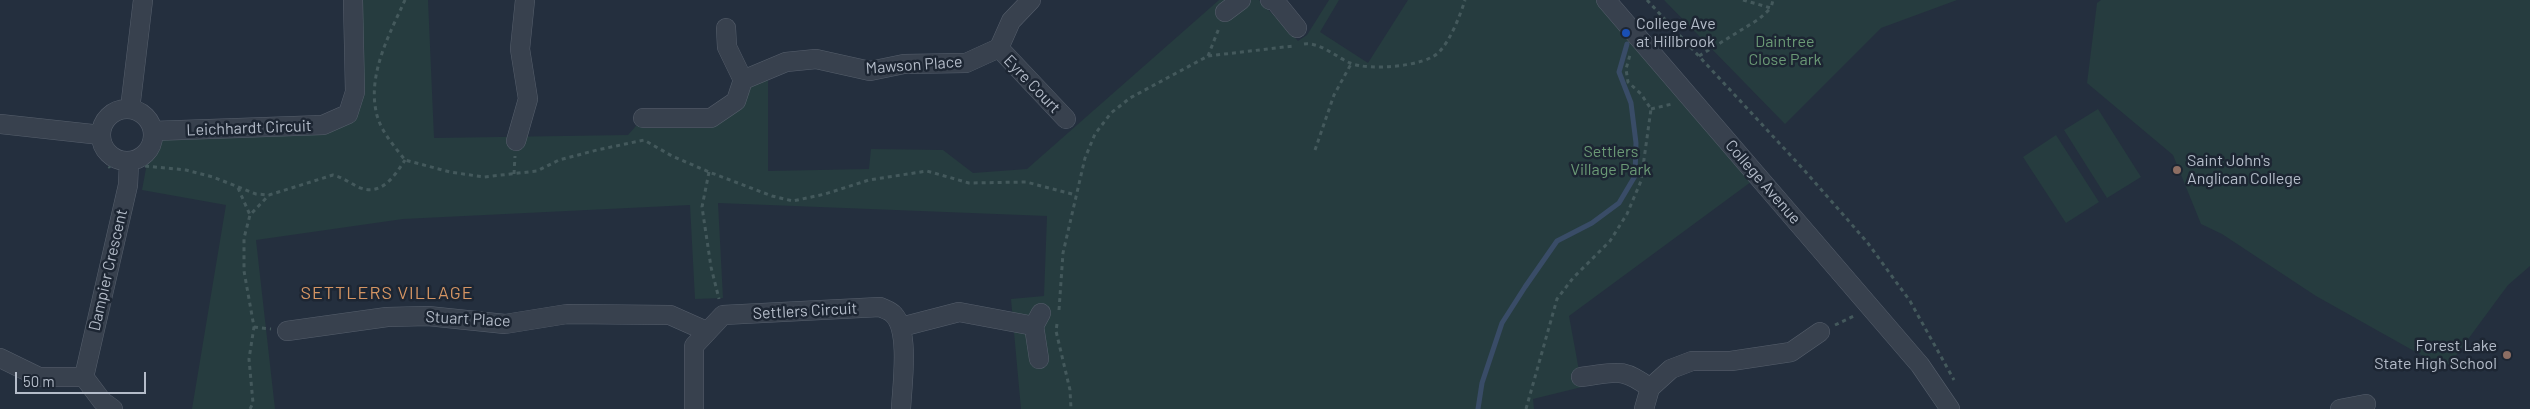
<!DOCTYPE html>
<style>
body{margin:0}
#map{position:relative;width:2530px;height:409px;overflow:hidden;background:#242f3e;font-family:Barlow,sans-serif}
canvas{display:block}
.scale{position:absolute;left:15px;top:372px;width:131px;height:22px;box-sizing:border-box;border:2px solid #b4bcc9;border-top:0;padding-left:6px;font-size:15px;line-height:18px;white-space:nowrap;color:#b4bcc9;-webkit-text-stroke:4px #1d2633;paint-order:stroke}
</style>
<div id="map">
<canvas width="2530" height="409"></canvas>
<div class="scale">50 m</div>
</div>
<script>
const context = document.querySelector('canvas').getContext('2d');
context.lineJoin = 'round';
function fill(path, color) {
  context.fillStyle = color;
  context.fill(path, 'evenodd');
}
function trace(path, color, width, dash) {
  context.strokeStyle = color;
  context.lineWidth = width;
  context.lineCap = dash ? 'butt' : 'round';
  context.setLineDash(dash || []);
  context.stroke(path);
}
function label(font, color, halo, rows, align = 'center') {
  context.font = font + ' Barlow,sans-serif';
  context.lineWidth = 5;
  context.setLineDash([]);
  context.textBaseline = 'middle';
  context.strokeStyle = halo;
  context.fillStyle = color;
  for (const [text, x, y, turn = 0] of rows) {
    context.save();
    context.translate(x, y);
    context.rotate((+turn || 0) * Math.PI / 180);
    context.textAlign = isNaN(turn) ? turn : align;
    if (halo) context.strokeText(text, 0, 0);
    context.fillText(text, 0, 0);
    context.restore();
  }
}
fill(new Path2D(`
 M353,0H428L434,138L628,135L643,118H711L743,80H768V171L869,169L871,149L943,150L973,173L1027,169L1219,0H1259L1298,41L1307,35L1329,0H1339L1320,32L1368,63L1408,0H1598L1759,176L1569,316L1582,387L1533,399L1534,409H1021L1011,299L1044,296L1047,216L718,203L723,298L695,299L690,205L403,219L256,240L275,409H192L226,205L142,190L153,131L348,114Z
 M1664,0H1957L1881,28L1785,124Z
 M2101,0H2530V266L2508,285L2446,369L2316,296L2222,234L2201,224L2173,155L2087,83L2097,3Z
 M2098,109L2141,177L2107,198L2064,130Z
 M2056,135L2099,202L2066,223L2023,157Z`), '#263c3f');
trace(new Path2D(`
 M1478,409L1482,383L1502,323L1525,287L1557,241L1592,223L1619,203L1635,176L1636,143L1631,103L1619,72L1627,44`), '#394c67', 5);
const minor = new Path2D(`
 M1270,0L1275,1L1297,28
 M1606,0L1920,365L1950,409
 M1225,12L1241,0
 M726,28L727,47L743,80L786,62L816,59L870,71L904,64L966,63L999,48L1011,21L1031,0
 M999,48L1066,119
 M101 135a26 26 0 1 1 52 0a26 26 0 1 1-52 0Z
 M130,109L143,0
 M643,118H711L736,101L743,80
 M0,124L101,135
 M153,131L323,125L348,114L355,92L353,0
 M516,141L528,99L520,49L525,0
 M901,327L959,312L1034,326
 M287,331L387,317L428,316L505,324L567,314L670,315L706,331
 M0,358L39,377H84L128,185L129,161
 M1039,359L1034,326L1041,313
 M84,377L102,401L113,409
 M1581,377C1615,373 1621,366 1650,388
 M694,409V346L723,315L880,307C884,309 891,311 894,315C910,332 902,386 901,409
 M1644,409L1650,388L1671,369L1692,361H1731L1791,352L1820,332
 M2340,409L2366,404`);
trace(minor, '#565f6c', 20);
trace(new Path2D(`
 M405,0C390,33 368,73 376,111C379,129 394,146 405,160L450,172L484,177L537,171L559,160L597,150L644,140L672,156L709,172L772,196L793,201L825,194L869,180L927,171L969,183L1026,182L1076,195
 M1647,0L1805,171L1867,242L1910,301L1954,380
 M1743,0L1771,8L1773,0
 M1304,44C1320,42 1336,57 1350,63C1368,71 1425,67 1439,52C1450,41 1460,16 1465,0
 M1208,56L1219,28
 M1699,56L1759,19L1771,8
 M1651,109L1672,104
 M1315,150L1334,95L1351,64
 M99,154L105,159L110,168
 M145,166L186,170L213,177L256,194L269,195L333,175C342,177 350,183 358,187C381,197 394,177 405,160
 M709,172L702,207L711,267L719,299
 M514,174L515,156
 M238,188L250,215
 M1059,310L1063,253L1085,158L1095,134L1111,113L1130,98L1208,56L1293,46
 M1057,324L1056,331L1070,390L1071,409
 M1835,325L1854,316
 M254,327L271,329
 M250,409L253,403L249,359L254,327L244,271V238L250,215L269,195
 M1526,409L1557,299L1573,278L1610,241L1627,214L1641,181L1651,109L1641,94L1628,82L1626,69L1630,55`), '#44595c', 3, [4, 4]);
trace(minor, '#38414e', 19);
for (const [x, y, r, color] of [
 [1626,33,5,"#1a4fb4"],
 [2177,170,5,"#8d6e63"],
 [2507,355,5,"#8d6e63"]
]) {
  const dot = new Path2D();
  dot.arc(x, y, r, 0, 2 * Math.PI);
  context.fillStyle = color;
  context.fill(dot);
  trace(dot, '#1d2633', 2);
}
label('16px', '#b4bcc9', '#1d2633', [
 ["College Ave",1636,24],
 ["at Hillbrook",1636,42],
 ["Saint John's",2187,161],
 ["Anglican College",2187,179],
 ["Forest Lake",2497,346,"right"],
 ["State High School",2497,364,"right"]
], 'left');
label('16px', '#6b9a76', '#1d2633', [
 ["Daintree",1785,42],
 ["Close Park",1785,60],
 ["Settlers",1611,152],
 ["Village Park",1611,170]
]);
label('16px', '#b4bcc9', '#1d2633', [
 ["Mawson Place",914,65,-4],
 ["Eyre Court",1032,84,46],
 ["Leichhardt Circuit",249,128,-2],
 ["College Avenue",1763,182,49],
 ["Dampier Crescent",108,270,-77],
 ["Settlers Circuit",805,311,-3],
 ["Stuart Place",468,319,3]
]);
context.letterSpacing = '1px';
label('18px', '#d59563', '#1d2633', [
 ["SETTLERS VILLAGE",387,293]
]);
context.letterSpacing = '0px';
</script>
